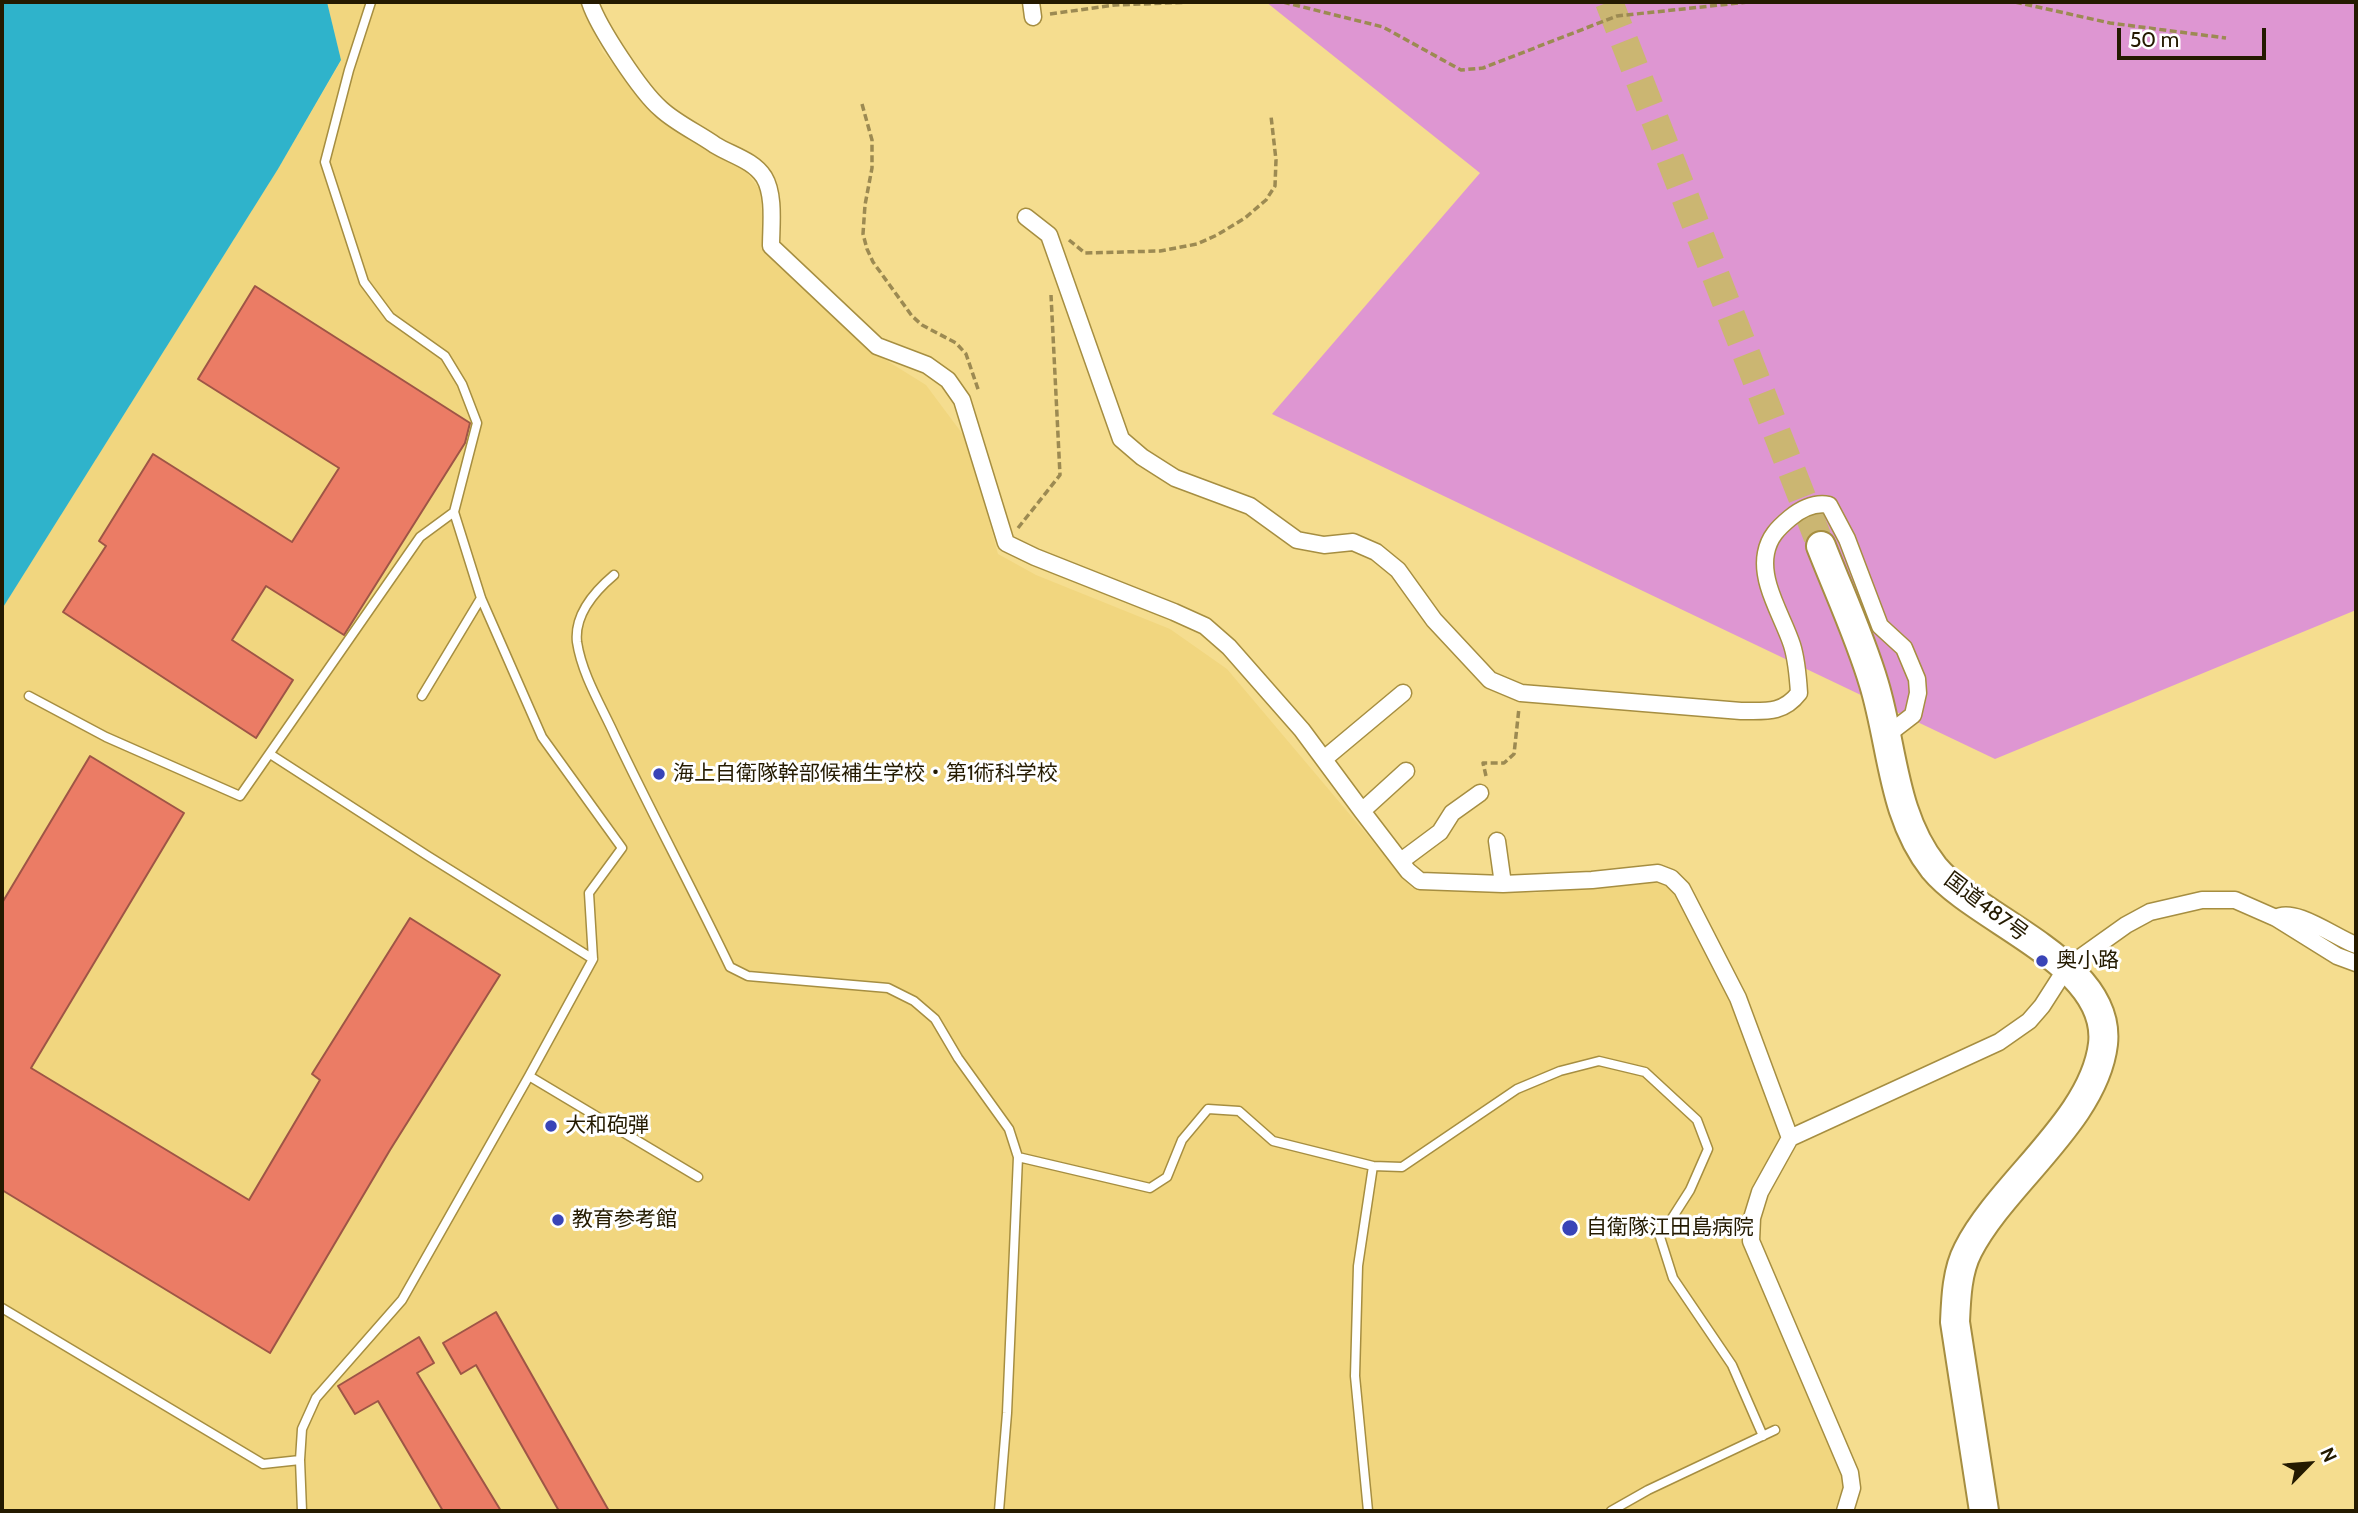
<!DOCTYPE html>
<meta charset="utf-8">
<style>
body{margin:0}
#map{position:relative;width:2358px;height:1513px;overflow:hidden;background:#f5dd8f;font-family:Cabin,sans-serif}
canvas{display:block}
.frame{position:absolute;inset:0;border:4px solid #241a00;pointer-events:none}
.north{position:absolute;left:2274px;top:1429px;width:70px;height:70px;-webkit-text-stroke:5px #fff;paint-order:stroke;rotate:65deg;font-size:19px;font-weight:700;line-height:28px;text-align:center;color:#241a00}
.north::after{content:'';display:block;margin:auto;width:24px;height:32px;background:#241a00;clip-path:polygon(50% 0,100% 100%,50% 72%,0 100%)}
.scale{position:absolute;left:2117px;top:28px;width:149px;height:32px;box-sizing:border-box;border:4px solid #241a00;border-top:0;padding-left:9px;font-size:21px;line-height:24px;white-space:nowrap;color:#241a00;-webkit-text-stroke:5px #fff;paint-order:stroke}
</style>
<div id="map">
<canvas width="2358" height="1513"></canvas>
<div class="frame"></div>
<div class="north">N</div>
<div class="scale">50 m</div>
</div>
<script>
const context = document.querySelector('canvas').getContext('2d');
context.lineJoin = 'round';
function fill(path, color) {
  context.fillStyle = color;
  context.fill(path, 'evenodd');
}
function trace(path, color, width, dash) {
  context.strokeStyle = color;
  context.lineWidth = width;
  context.lineCap = dash ? 'butt' : 'round';
  context.setLineDash(dash || []);
  context.stroke(path);
}
function label(font, color, halo, rows, align = 'center') {
  context.font = font + ' Cabin,"Noto Sans JP",sans-serif';
  context.lineWidth = 6;
  context.setLineDash([]);
  context.textBaseline = 'middle';
  context.strokeStyle = halo;
  context.fillStyle = color;
  for (const [text, x, y, turn = 0] of rows) {
    context.save();
    context.translate(x, y);
    context.rotate((+turn || 0) * Math.PI / 180);
    context.textAlign = isNaN(turn) ? turn : align;
    if (halo) context.strokeText(text, 0, 0);
    context.fillText(text, 0, 0);
    context.restore();
  }
}
fill(new Path2D(`
 M327,2H581L583,10L603,52L655,114L710,153L745,170L760,190L765,253L873,352L926,385L967,440L998,554L1036,575L1170,629L1227,669L1412,888L1535,893L1644,880L1658,882L1671,889L1681,899L1733,1004L1783,1134L1782,1140L1748,1200L1744,1243L1846,1479L1834,1511H2V609L278,169L341,61Z`), '#f1d67f');
fill(new Path2D(`
 M1266,2H2356V610L1995,759L1272,414L1480,173Z`), '#de96d2');
fill(new Path2D(`
 M2,2H327L341,60L278,169L2,609Z`), '#2fb3cb');
const building = new Path2D(`
 M255,286L470,423L465,443L344,635L266,586L232,640L293,680L256,738L63,612L106,546L99,541L153,454L292,542L339,468L198,379Z
 M90,756L184,813L31,1068L249,1200L320,1080L312,1074L410,918L500,975L390,1150L270,1353L2,1190V903Z
 M496,1312L609,1511H559L476,1365L461,1374L443,1343Z
 M419,1337L434,1363L417,1373L501,1511H443L378,1401L355,1414L338,1386Z`);
fill(building, '#eb7c65');
trace(building, '#9e5546', 2);
trace(new Path2D(`
 M1609,2L1821,546`), '#cbb672', 28, [28, 14]);
const lane = new Path2D(`
 M614,575C595,591 574,614 577,642C582,675 602,707 615,736C652,814 693,890 730,967L748,976L888,988L914,1001L935,1019L958,1058L1009,1129L1018,1157L1007,1413L999,1511
 M29,696L106,737L240,796L420,537L454,512
 M422,696L481,598
 M270,754L428,856L593,959
 M529,1076L698,1177
 M1018,1157L1150,1188L1167,1177L1182,1140L1208,1109L1239,1111L1273,1141L1373,1166L1402,1167L1517,1089L1560,1071L1599,1061L1645,1072L1697,1120L1708,1149L1690,1190L1660,1237L1673,1278L1732,1365L1763,1436
 M2,1308L263,1464L300,1460
 M302,1511L300,1460L302,1429L316,1398L402,1300L529,1076L593,959L589,893L622,848L542,737L481,598L454,512L477,423L462,384L445,356L390,317L364,282L325,162L349,70L371,2
 M1368,1511L1355,1376L1358,1266L1373,1166
 M1611,1511L1648,1490L1775,1430`);
const street = new Path2D(`
 M590,2C598,27 641,92 661,109C676,123 698,133 715,145C731,155 753,160 764,177C775,195 771,226 771,246L877,346L927,365L948,380L962,400L1006,543L1035,557L1174,612L1205,626L1229,647L1302,730L1362,811L1408,871L1420,881L1503,884L1592,880L1658,873L1671,878L1682,889L1738,998L1790,1138
 M1031,2L1033,17
 M1026,217L1049,235L1121,439L1142,457L1175,478L1250,506L1297,540L1324,545L1353,542L1376,552L1398,570L1434,620L1490,680L1521,693L1741,711C1765,711 1783,714 1799,693C1798,677 1797,661 1792,645C1783,617 1760,583 1766,553C1769,537 1778,528 1790,518C1801,509 1814,502 1829,505L1847,539L1880,626L1904,648L1917,679L1918,693L1913,715L1887,735
 M1324,759L1403,693
 M1362,811L1406,771
 M1497,841L1503,884
 M1401,861L1440,832L1452,813L1480,793
 M2276,918C2294,906 2336,938 2356,945
 M1845,1511L1852,1488L1850,1473L1751,1241L1752,1218L1760,1192L1790,1138L1999,1042L2029,1021L2042,1006L2067,967L2126,925L2150,912L2202,900H2235L2276,918L2337,956L2356,963`);
const highway = new Path2D(`
 M1821,546C1839,592 1860,637 1874,684C1893,747 1892,815 1934,868C1978,921 2112,963 2103,1044C2094,1120 2002,1183 1968,1250C1957,1271 1956,1298 1955,1322L1984,1511`);
trace(lane, '#a68e41', 11);
trace(street, '#a68e41', 19);
trace(highway, '#a68e41', 32);
trace(new Path2D(`
 M1262,2H1283L1383,27L1461,70L1483,68L1617,16L1748,2
 M2015,2L2110,23L2226,38
 M1050,14L1115,5L1194,2
 M862,104L872,140V168L865,205L863,234L867,249L873,262L912,316L922,325L956,343L966,354L979,392
 M1069,240L1085,253L1160,251L1197,244L1217,235L1245,218L1266,200L1275,186L1276,160L1271,116
 M1018,528L1060,475L1051,295
 M1486,776L1483,763H1504L1514,754L1519,708`), '#9c8a52', 3.5, [7, 3.5]);
trace(lane, '#fff', 8);
trace(street, '#fff', 16);
trace(highway, '#fff', 28);
for (const [x, y, r, color] of [
 [659,774,7,"#3944b7"],
 [2042,961,7,"#3944b7"],
 [551,1126,7,"#3944b7"],
 [558,1220,7,"#3944b7"],
 [1570,1228,9,"#3944b7"]
]) {
  const dot = new Path2D();
  dot.arc(x, y, r, 0, 2 * Math.PI);
  context.fillStyle = color;
  context.fill(dot);
  trace(dot, '#fff', 2.5);
}
label('21px', '#241a00', '#fff', [
 ["海上自衛隊幹部候補生学校・第1術科学校",673,774],
 ["奥小路",2056,961],
 ["大和砲弾",565,1126],
 ["教育参考館",572,1220],
 ["自衛隊江田島病院",1586,1228]
], 'left');
label('21px', '#241a00', '#fff', [
 ["国道487号",1986,907,37]
]);
</script>
